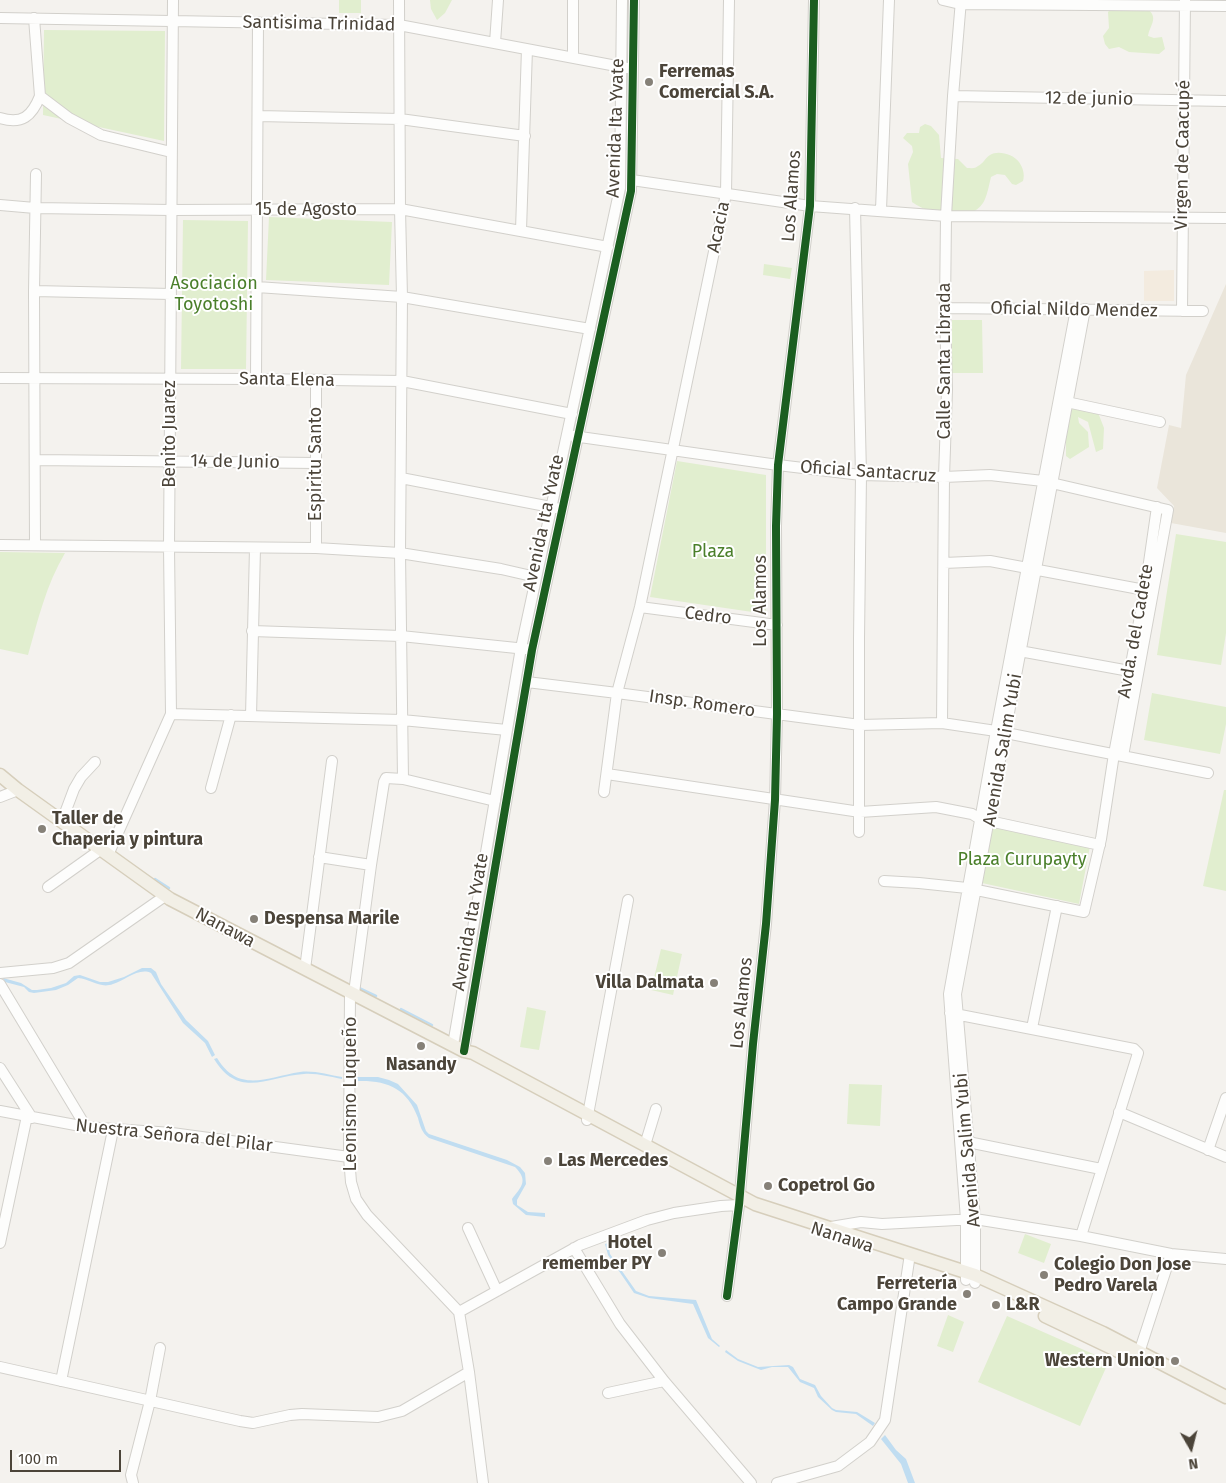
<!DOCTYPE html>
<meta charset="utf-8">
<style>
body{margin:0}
#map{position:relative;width:1226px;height:1483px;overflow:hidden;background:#f4f2ee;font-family:"Fira Sans",sans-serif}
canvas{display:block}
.north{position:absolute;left:1166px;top:1423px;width:50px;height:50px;-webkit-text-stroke:4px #fff;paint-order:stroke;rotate:172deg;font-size:14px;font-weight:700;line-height:20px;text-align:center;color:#4b4439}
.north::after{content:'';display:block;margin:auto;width:18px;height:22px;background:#4b4439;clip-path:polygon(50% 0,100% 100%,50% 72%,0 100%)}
.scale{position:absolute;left:10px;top:1450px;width:111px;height:22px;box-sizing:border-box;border:2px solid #4b4439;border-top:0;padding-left:6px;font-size:15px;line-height:18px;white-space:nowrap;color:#4b4439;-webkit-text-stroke:4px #fff;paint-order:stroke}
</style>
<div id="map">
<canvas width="1226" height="1483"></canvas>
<div class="north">N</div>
<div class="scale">100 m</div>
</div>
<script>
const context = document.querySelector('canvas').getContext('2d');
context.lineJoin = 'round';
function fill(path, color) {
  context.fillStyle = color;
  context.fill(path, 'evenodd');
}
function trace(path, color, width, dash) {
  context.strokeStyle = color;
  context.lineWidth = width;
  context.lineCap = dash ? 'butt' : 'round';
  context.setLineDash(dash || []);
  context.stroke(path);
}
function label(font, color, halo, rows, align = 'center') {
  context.font = font + ' "Fira Sans",sans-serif';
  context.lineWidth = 4;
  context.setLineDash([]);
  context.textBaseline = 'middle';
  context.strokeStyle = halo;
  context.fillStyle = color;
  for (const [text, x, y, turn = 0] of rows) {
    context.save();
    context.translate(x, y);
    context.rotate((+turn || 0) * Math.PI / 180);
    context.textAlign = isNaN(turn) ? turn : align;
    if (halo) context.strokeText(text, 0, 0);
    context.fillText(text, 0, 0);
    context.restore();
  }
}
fill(new Path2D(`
 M1174,270V301H1144V271Z`), '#f3ebdf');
fill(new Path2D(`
 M1226,284V533L1171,523L1174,506L1157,488L1169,425L1181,428L1186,375Z`), '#eae5da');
fill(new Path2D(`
 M339,0H361V13H339Z
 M430,0H452L445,13L437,20L431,9Z
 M1112,8L1149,10C1158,19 1150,25 1148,36L1154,38L1162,37L1165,49L1159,54L1129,52L1119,47L1109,49L1105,44L1103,36L1109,28L1108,12Z
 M44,30L165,31L164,141L43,115Z
 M925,124L931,126L939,135L941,158L958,159L967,168C971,168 975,169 978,166C983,164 985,158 990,155C998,150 1013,154 1019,162C1023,168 1025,174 1023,181L1016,185L1012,184L1005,175L997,174L991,177C989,185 987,197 983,203C968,225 930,215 912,202L908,164L913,152L912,146L903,138L907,133H919L920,127Z
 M622,213L575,429H573L619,214Z
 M269,217L392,222L389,285L266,280Z
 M183,220L248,221L246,369H181Z
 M764,264L792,268L790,279L763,275Z
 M952,320H982L983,373H952Z
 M1073,408L1097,410L1104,428L1103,449L1096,452L1088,422L1078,417L1079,423L1088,432L1089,447L1070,459L1066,456V418L1070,409Z
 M677,461L766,475V614L650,597Z
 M1176,534L1226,542V633L1221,665L1157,655Z
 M0,552L65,553C46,585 38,620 28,655L0,649Z
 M1152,693L1226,707V724L1220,754L1144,740Z
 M1224,790H1226V891L1203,886Z
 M501,794L503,795L463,1023L462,1021Z
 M994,822L1090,846L1079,904L982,883Z
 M661,949L682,954L673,995L651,990Z
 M527,1007L546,1011L539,1050L520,1047Z
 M849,1084L882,1085L880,1126L847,1124Z
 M1025,1234L1051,1244L1044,1263L1018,1253Z
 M948,1315L964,1322L953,1352L937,1346Z
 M1007,1316L1109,1361L1080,1426L978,1382Z`), '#e1eecf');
fill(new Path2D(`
 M142,968H151L156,972L161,984L186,1020L208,1041L215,1055L212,1057L205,1043L183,1023L151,973C139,967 124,981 113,984C100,989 91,979 78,978L68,985L56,990L34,993L29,992L24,987L5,982L3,978L21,983L32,990H37L51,988L66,983L74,976L80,975L100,982H108L124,977Z
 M217,1058C239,1094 267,1077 300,1072C313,1070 329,1075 342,1077V1079C330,1077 317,1073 304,1074C269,1076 239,1100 214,1059Z
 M357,1077H378L389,1080L398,1084L417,1105L426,1131L429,1134L507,1160L520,1167L525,1173L526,1184L517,1200V1205L528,1212L545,1213V1217L526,1215L513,1204L512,1199C521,1187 529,1181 515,1167L429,1138C422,1133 420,1126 418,1118C407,1088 387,1080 357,1081Z
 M608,1243L610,1254L636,1291L649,1296L696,1300L712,1339L720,1346L719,1347L708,1338L693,1304L649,1298L634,1293L608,1255L605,1244Z
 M726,1350L738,1359L758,1367L789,1365L793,1367L800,1379L815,1385L821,1396L832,1408L836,1410L857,1412L875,1423L873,1426L856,1414L836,1412L832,1410L818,1397L814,1388L800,1382L788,1367H772L761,1370L738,1361L725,1352Z
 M885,1435L896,1450L906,1459L915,1483H908L901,1464L881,1439Z`), '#c0ddf1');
trace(new Path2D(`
 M66,816L78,824
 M155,879L169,888
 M359,988L376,996
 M401,1009L432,1025`), '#c0ddf1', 2.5);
const minor = new Path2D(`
 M399,0L400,209L402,297L400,553L403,779
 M943,0L960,4L1226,6
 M0,18L399,25L627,68
 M34,18L40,96
 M495,43L498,0
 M573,58V0
 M953,96L1226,101
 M258,116L400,119L525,136
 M0,118C22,125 32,116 40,96L69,118L101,135L171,152
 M632,180L810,206L946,216L1226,218
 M0,205L35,208L171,210L400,209L608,247
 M855,208L861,475L859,639V832
 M881,210L889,0
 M521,230L527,49
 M257,287L402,297L590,329
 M34,291L171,294
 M945,308L1203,311
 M1182,311L1185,0
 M0,378L256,379L402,381L572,414
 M256,379L258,22
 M1062,401L1160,422
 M573,436L778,465L861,475L944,477L990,475L1043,481L1168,510L1123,756
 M35,460L316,463
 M401,478L556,508
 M0,545L316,548L400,553L501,569L536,577
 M35,545L34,291L36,174
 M316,548V381
 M944,563L990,561L1150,591
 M640,607L777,625
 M252,631L401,636L526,649
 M1014,650L1135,672
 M527,682L617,693L860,725L942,723L996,731L1208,773
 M171,714L402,720L507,730
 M251,716L255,548
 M942,723L944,477L947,390L945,308L946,216L953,96L961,0
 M607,774L860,812L936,807L972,814L980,819L1100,845
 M211,788L231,715
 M604,792L617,693L640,607L726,194L729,0
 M0,797L18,790
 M62,821L74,789L81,777L95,762
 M108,855L171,714L169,547L173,0
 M319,857L371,865
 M884,881L919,883L967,888L1084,912L1101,839L1114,754L1145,590L1157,507
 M48,887L100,850
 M305,969L332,761
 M0,973L53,968L69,963L165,896
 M0,984L86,1127
 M350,992L349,1157L351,1182L356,1199L367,1215L459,1312L469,1372L483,1483
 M354,993L371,865L384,782L386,778L403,779L495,801
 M950,1013L1134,1049L1138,1053L1081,1236
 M1032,1028L1057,906
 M453,1045L521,648L620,188L622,0
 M464,1051L532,650L631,191L634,0
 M0,1068L32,1118
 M0,1111L86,1127L172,1133L349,1157
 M1119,1112L1226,1157
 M587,1120L628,900
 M968,1142L1101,1169
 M645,1145L656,1109
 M1208,1150L1226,1098
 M831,1227L861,1222L882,1224L975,1219L1081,1236L1171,1254L1226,1259
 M468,1228L497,1291
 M0,1243L27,1116
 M574,1248L620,1324L664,1381L751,1483
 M966,1280V1219L949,994L996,731L1076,309
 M975,1283V1219L956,994L1085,309
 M727,1296L739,1205L753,1044L766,924L775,800L777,714L776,526L778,465L810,206L814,0
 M459,1312L580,1245L647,1220L674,1213L721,1206L739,1205
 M1137,1359L1171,1254
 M0,1367L240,1421L253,1423L290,1415L302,1414L378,1417L402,1411L469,1372
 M61,1381L113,1130
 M608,1393L664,1381
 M133,1483L131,1475L150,1401L160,1348
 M777,1483L838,1466L870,1442L885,1420L910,1254`);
const major = new Path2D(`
 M0,775L18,790L170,899L464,1051L473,1053L755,1204L975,1275L1103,1333L1226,1397
 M1045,1316L1137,1360`);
trace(minor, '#d2d0cb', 12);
trace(major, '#d6cebb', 15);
trace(minor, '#fdfdfc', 10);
trace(major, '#f2efe6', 12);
trace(new Path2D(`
 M464,1051L532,650L631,191L634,0
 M727,1296L739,1205L753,1044L766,924L775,800L777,714L776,526L778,465L810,206L814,0`), '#1b5e20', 8);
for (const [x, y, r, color] of [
 [649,82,5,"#868178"],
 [42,829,5,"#868178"],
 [254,919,5,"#868178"],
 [714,983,5,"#868178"],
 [421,1046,5,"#868178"],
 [548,1161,5,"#868178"],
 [768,1186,5,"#868178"],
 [662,1253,5,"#868178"],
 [1044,1275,5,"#868178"],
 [967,1294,5,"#868178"],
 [996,1305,5,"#868178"],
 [1175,1361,5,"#868178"]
]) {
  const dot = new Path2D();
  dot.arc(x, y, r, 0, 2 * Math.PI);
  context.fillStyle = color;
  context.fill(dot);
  trace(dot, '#fff', 2);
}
label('18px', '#4b4439', '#fff', [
 ["Santisima Trinidad",319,24,1],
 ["12 de junio",1089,99,1],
 ["Avenida Ita Yvate",616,128,-88],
 ["Virgen de Caacupé",1183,155,-89],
 ["Los Alamos",792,196,-86],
 ["15 de Agosto",306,210],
 ["Acacia",719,227,-78],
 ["Oficial Nildo Mendez",1074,310,1],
 ["Calle Santa Librada",945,361,-90],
 ["Santa Elena",287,380,1],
 ["Benito Juarez",170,434,-90],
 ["14 de Junio",235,462,1],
 ["Espiritu Santo",316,464,-90],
 ["Oficial Santacruz",868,472,4],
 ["Avenida Ita Yvate",544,523,-78],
 ["Los Alamos",761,601,-90],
 ["Cedro",708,616,7],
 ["Avda. del Cadete",1136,631,-80],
 ["Insp. Romero",702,704,8],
 ["Avenida Salim Yubi",1003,750,-80],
 ["Avenida Ita Yvate",471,922,-80],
 ["Nanawa",225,928,28],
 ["Los Alamos",742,1003,-84],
 ["Leonismo Luqueño",351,1094,-90],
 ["Nuestra Señora del Pilar",174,1136,6],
 ["Avenida Salim Yubi",968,1150,-95],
 ["Nanawa",842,1238,18]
]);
label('bold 18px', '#4b4439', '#fff', [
 ["Ferremas",659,72],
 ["Comercial S.A.",659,93],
 ["Taller de",52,819],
 ["Chaperia y pintura",52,840],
 ["Despensa Marile",264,919],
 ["Villa Dalmata",704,983,"right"],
 ["Nasandy",421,1065,"center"],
 ["Las Mercedes",558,1161],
 ["Copetrol Go",778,1186],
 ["Hotel",652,1243,"right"],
 ["remember PY",652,1264,"right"],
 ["Colegio Don Jose",1054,1265],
 ["Pedro Varela",1054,1286],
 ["Ferretería",957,1284,"right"],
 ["Campo Grande",957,1305,"right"],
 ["L&R",1006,1305],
 ["Western Union",1165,1361,"right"]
], 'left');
label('18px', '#4a7f2a', '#fff', [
 ["Asociacion",214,284],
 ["Toyotoshi",214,305],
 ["Plaza",713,552],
 ["Plaza Curupayty",1022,860]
]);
</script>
